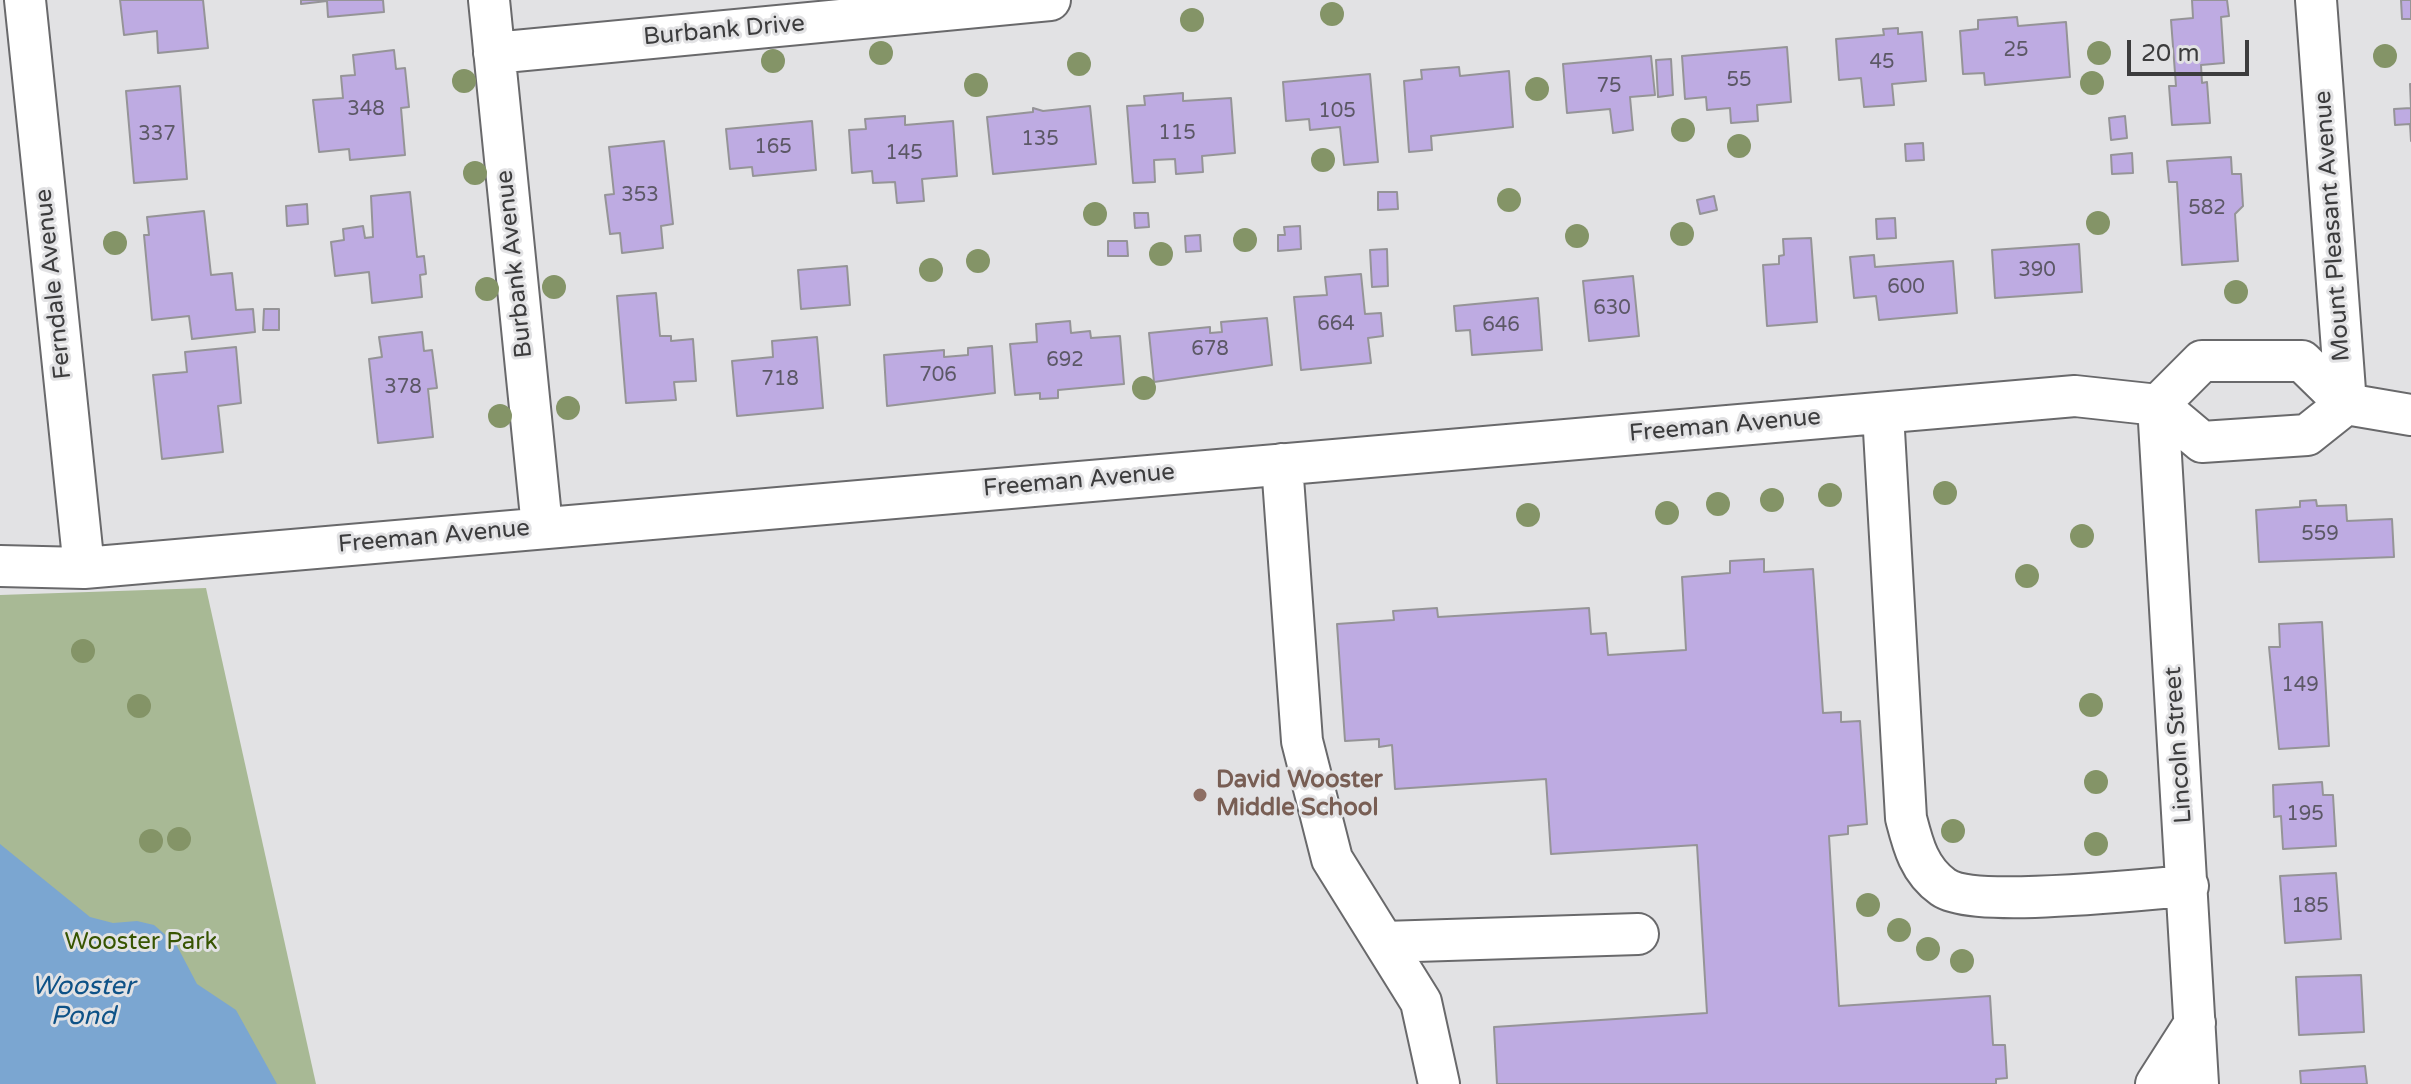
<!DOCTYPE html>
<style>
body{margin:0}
#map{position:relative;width:2411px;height:1084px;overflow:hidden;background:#e2e2e4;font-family:"Varela Round",sans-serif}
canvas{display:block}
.scale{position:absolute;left:2127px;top:40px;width:122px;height:36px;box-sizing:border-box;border:4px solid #3c3c3d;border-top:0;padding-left:10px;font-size:24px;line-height:28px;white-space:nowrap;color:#3c3c3d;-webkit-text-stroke:6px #e2e2e4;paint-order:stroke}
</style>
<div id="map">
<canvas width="2411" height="1084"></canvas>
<div class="scale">20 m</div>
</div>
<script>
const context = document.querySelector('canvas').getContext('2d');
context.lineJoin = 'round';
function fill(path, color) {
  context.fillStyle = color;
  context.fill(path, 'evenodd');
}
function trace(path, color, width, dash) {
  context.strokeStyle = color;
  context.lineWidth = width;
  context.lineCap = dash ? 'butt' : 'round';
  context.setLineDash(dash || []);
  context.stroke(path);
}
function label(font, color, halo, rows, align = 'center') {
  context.font = font + ' "Varela Round",sans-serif';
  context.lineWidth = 6;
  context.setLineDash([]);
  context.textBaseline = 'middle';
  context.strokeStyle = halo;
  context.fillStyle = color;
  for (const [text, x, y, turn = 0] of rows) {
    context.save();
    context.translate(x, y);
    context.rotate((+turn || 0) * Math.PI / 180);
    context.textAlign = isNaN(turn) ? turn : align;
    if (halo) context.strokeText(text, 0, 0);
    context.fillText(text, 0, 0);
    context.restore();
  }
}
fill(new Path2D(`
 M206,588L316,1084H0V595Z`), '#a8b995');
fill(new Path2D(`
 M0,844L90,917L113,923L137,921L154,925L176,944L197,984L236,1010L277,1084H0Z`), '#7ba6d1');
const building = new Path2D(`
 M120,0H203L208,48L158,53L157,31L124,35Z
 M301,0H383L384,12L328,17L327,1L301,4Z
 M2192,0H2227L2229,16L2221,17L2224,63L2201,65L2202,83L2207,82L2210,123L2172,125L2169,86H2176L2171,20L2193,18Z
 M2401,0H2411V19H2402Z
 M2017,17L2018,26L2066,22L2070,77L1985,85L1984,73L1963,74L1960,31L1978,29V20Z
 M1898,28V34L1922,32L1926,81L1892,84L1894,105L1864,107L1861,78L1839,80L1836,39L1884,35L1883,29Z
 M1787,47L1791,102L1757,105L1758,121L1731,123L1730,108L1707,110L1706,97L1685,99L1682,56Z
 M394,50L396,69L405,68L409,107L401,108L405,155L350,160L349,149L319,152L313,100L343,98L341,76L355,75L353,55Z
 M1651,56L1655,95L1630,97L1633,130L1613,133L1610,109L1567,113L1563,64Z
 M1671,59L1673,95L1658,97L1656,60Z
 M1459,67L1460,76L1509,71L1513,127L1431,136L1432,150L1409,152L1404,81L1422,79L1421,70Z
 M1370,74L1378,162L1344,165L1340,127L1310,130L1309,119L1286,121L1283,82Z
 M2410,84H2411V141L2410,124L2395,125L2394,109L2411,108Z
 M180,86L187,179L134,183L126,91Z
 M1183,93V101L1231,98L1235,153L1202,156L1203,172L1176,174L1175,159L1154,160L1155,182L1133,183L1127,106L1145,105L1144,96Z
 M1090,106L1096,164L993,174L987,117L1033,112V108L1043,111Z
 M905,116V125L953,121L957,176L922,179L924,201L897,203L895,182L873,183L872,171L852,173L849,130L866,129L865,119Z
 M2125,116L2127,138L2111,140L2109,118Z
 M812,121L816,170L753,176L752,167L730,169L726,129Z
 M664,141L673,224L661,226L663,248L622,253L620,233L610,234L605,195L614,194L609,147Z
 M1923,143L1924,160L1906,161L1905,144Z
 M2132,153L2133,173L2112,174L2111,155Z
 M2231,157L2232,174H2241L2243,206L2235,214L2238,261L2182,265L2177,182H2169L2167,161Z
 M410,192L417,257L424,256L426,274L420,275L422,297L372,303L369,272L335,276L331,242L344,240L343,229L363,226L365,238L373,237L371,196Z
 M1378,192H1397L1398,209L1378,210Z
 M1714,196L1717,210L1700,214L1697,200Z
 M307,204L308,224L287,226L286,206Z
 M204,211L211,275L232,273L236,310L253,309L255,332L192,339L189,316L152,320L144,235H149L147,217Z
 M1134,213H1148L1149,227L1135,228Z
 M1895,218L1896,238L1877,239L1876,219Z
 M1300,226L1301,249L1278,251V235H1285L1284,227Z
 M1200,235L1201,251L1186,252L1185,236Z
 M1811,238L1817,322L1767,326L1763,265L1779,264V256L1784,255L1783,239Z
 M1108,241H1127L1128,256H1108Z
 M2079,244L2082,292L1995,298L1992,250Z
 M1387,249L1388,286L1372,287L1370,250Z
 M1874,255L1875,267L1953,261L1957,313L1879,320L1876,296L1854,298L1850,257Z
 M847,266L850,305L801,309L798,270Z
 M1361,274L1365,314L1381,313L1383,336L1368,338L1371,363L1301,370L1294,297L1327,295L1325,277Z
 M1633,276L1639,336L1589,341L1583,281Z
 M656,293L660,336H671V341L693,339L696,381L674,382L676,400L626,403L617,296Z
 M1538,298L1542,350L1472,355L1470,330L1456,331L1454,306Z
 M264,309H279V330H263Z
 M1267,318L1272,365L1154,382L1149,333L1210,327V333L1222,332L1221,322Z
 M1070,321L1071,333L1090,331L1091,338L1120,336L1124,384L1058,390V398L1040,399V393L1015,395L1010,344L1037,342L1036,324Z
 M422,332L424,351L432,350L437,388L428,389L433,437L378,443L369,359L382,357L379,337Z
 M817,337L823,408L737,416L732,361L773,357L772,341Z
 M992,346L995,393L887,406L884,355L944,350V357L968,355V348Z
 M236,347L241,403L218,406L223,452L162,459L153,375L187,372L185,352Z
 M2316,500L2317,506L2346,505L2347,521L2392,519L2394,557L2259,562L2256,510L2300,507V501Z
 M1764,559V572L1813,569L1823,713L1841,712V722L1860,721L1867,824L1848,826V834L1829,836L1839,1006L1990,996L1993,1045H2005L2007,1078L1996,1079V1084H1497L1494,1027L1707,1013L1697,845L1551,854L1546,779L1395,789L1392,745L1379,747V739L1345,741L1337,624L1394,620L1393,611L1437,608L1438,617L1589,608L1591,634L1606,633L1608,655L1686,650L1682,577L1730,573V561Z
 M2322,622L2329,746L2279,749L2269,647H2280L2279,624Z
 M2322,782L2323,795H2333L2336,846L2283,849L2281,816L2274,817L2273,785Z
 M2336,873L2341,939L2285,943L2280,876Z
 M2361,975L2364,1032L2299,1035L2296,977Z
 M2365,1066L2367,1084H2301L2300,1071Z`);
fill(building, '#beabe2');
trace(building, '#959497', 2);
const minor = new Path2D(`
 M25,0L84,568
 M489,0L542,527
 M2316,0L2346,404
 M494,53L1050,0
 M2158,405L2198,1084
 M2158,405L2202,361H2302L2346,404L2411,415
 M1883,413L1906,818C1913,845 1919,870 1943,887C1974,909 2143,889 2188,886
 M1282,464L1302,741L1332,859L1421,1002L1439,1084
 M0,566L84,568L2075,396L2158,405L2202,442L2307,435L2346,404
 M1384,942L1638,934
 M2156,1084L2195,1023`);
trace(minor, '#69696b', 44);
trace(minor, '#fff', 40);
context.fillStyle = '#849467';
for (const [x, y] of [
 [1332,14],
 [1192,20],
 [881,53],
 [2099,53],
 [2385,56],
 [773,61],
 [1079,64],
 [464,81],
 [2092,83],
 [976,85],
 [1537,89],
 [1683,130],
 [1739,146],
 [1323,160],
 [475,173],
 [1509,200],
 [1095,214],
 [2098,223],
 [1682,234],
 [1577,236],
 [1245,240],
 [115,243],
 [1161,254],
 [978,261],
 [931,270],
 [554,287],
 [487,289],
 [2236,292],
 [1144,388],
 [568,408],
 [500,416],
 [1945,493],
 [1830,495],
 [1772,500],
 [1718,504],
 [1667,513],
 [1528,515],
 [2082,536],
 [2027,576],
 [83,651],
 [2091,705],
 [139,706],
 [2096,782],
 [1953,831],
 [179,839],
 [151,841],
 [2096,844],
 [1868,905],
 [1899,930],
 [1928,949],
 [1962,961]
]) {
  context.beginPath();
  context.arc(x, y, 12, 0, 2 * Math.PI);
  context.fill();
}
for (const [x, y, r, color] of [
 [1200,795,8,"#8d6e63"]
]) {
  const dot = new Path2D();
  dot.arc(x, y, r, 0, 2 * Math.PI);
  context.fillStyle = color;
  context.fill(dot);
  trace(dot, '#e2e2e4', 3);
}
label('20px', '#5c5866', null, [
 ["25",2016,51],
 ["45",1882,63],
 ["55",1739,81],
 ["75",1609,87],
 ["348",366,110],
 ["105",1337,112],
 ["115",1177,134],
 ["337",157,135],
 ["135",1040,140],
 ["165",773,148],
 ["145",904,154],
 ["353",640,196],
 ["582",2207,209],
 ["390",2037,271],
 ["600",1906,288],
 ["630",1612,309],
 ["664",1336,325],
 ["646",1501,326],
 ["678",1210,350],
 ["692",1065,361],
 ["706",938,376],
 ["718",780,380],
 ["378",403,388],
 ["559",2320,535],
 ["149",2300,686],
 ["195",2305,815],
 ["185",2310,907]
]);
label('24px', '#3c3c3d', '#e2e2e4', [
 ["Burbank Drive",724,31,-5],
 ["Mount Pleasant Avenue",2333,226,-94],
 ["Burbank Avenue",515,264,-96],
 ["Ferndale Avenue",54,284,-96],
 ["Freeman Avenue",1725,426,-5],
 ["Freeman Avenue",1079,481,-5],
 ["Freeman Avenue",434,537,-5],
 ["Lincoln Street",2179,745,-94]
]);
label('bold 24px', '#785e54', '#e2e2e4', [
 ["David Wooster",1216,781],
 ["Middle School",1216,809]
], 'left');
label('24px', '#375400', '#e2e2e4', [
 ["Wooster Park",141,943]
]);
label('italic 26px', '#0e5287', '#e2e2e4', [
 ["Wooster",83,987],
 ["Pond",83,1017]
]);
</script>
